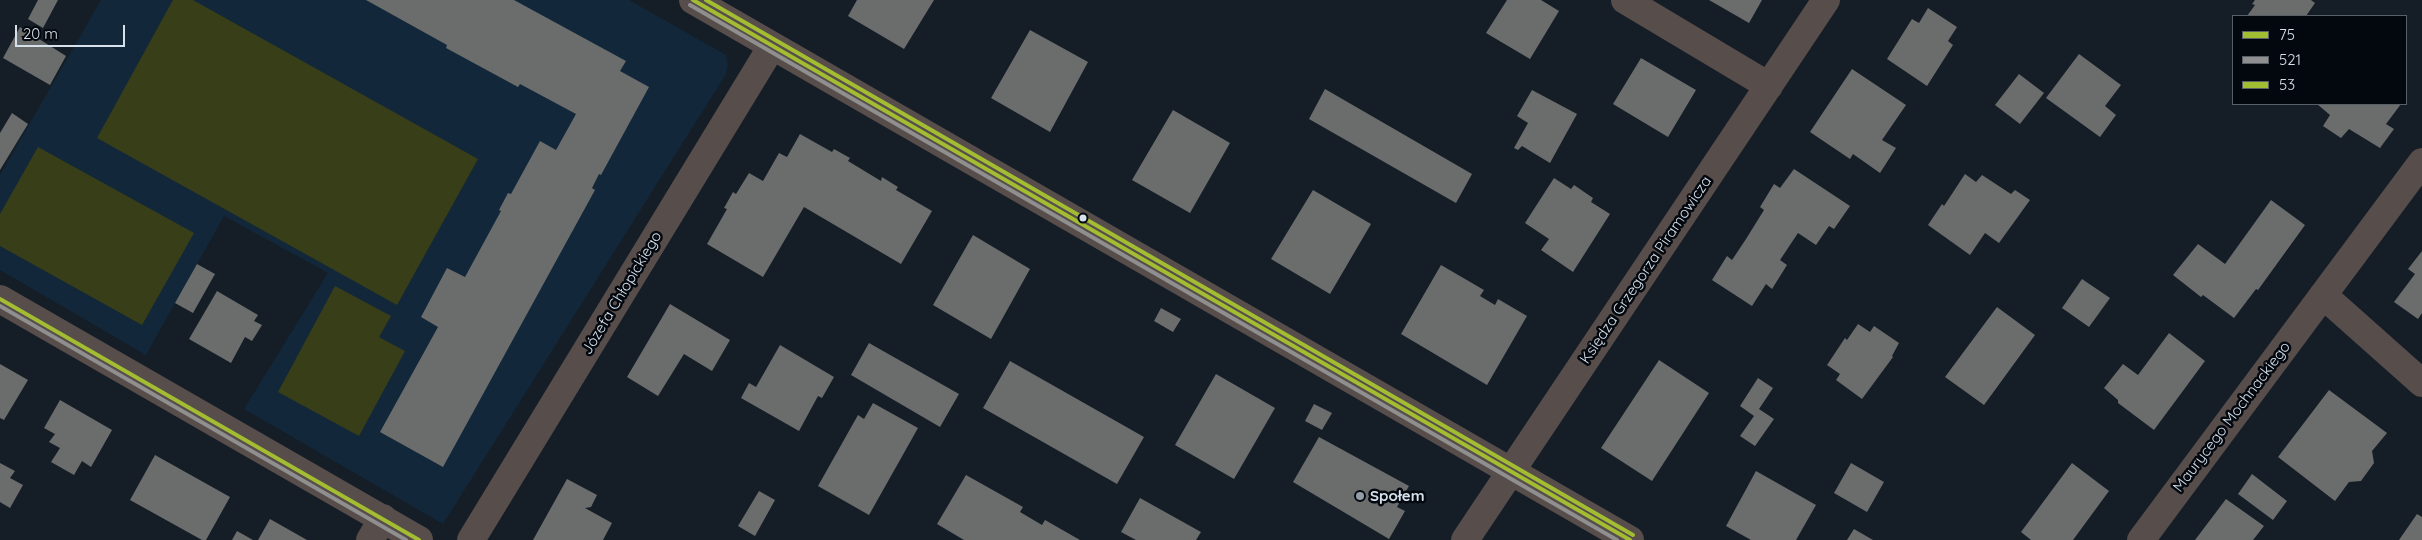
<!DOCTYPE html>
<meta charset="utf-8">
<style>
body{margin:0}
#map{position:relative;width:2422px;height:540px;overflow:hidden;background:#151e27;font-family:Quicksand,sans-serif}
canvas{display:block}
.legend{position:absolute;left:2232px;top:15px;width:175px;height:90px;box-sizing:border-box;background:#03080e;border:1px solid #585f67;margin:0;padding:6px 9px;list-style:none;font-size:15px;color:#d7e1ec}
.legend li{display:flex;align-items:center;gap:10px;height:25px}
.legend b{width:25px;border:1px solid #585f67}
.scale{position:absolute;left:15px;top:25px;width:110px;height:22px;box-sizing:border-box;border:2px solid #d7e1ec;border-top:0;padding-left:6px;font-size:15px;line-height:18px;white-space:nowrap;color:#d7e1ec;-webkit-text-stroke:4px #03080e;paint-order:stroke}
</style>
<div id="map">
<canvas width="2422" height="540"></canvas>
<ul class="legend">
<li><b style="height:6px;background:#a2bd31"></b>75</li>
<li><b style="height:6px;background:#8f8f8f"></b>521</li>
<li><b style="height:6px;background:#a2bd31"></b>53</li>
</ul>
<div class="scale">20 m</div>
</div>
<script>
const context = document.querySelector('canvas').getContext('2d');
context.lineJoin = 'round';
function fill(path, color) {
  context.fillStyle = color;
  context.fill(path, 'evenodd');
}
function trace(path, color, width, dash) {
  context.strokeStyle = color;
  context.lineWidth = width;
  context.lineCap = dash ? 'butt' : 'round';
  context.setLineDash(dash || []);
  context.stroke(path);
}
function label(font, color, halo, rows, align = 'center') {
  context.font = font + ' Quicksand,sans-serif';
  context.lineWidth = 5;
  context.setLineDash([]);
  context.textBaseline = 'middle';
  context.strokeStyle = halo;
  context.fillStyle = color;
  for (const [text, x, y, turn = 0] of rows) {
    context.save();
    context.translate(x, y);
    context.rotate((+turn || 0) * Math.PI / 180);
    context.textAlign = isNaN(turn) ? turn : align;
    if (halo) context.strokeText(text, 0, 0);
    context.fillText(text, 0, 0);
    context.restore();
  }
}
fill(new Path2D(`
 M101,0H629L726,55L728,66L726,74L443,524L244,409L328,273L224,216L146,355L0,270V175Z`), '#122739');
fill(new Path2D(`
 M173,0H193L478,159L397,305L97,138Z
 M38,147L194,233L142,325L0,246V214Z
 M335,286L391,316L379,337L405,351L359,436L278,392Z`), '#373e18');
fill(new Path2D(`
 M38,0H58L43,28L28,19Z
 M366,0H514L626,61L620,71L649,87L601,175L599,174L592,188L595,190L443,467L380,432L438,327L421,317L447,268L465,277L501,211L499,210L508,193L511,194L540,141L556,150L576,114L520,84L518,87L446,48L447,45Z
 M857,0H934L904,49L848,16Z
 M1507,0H1541L1559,11L1530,59L1486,33Z
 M1709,0H1762L1749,23Z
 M2255,0H2311L2315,3L2306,16H2247L2255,5L2252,4Z
 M1928,8L1957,27L1948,41L1953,45L1927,86L1887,59L1912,19L1919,23Z
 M20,27L66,56L50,85L3,58Z
 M1030,30L1088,62L1050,132L991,98Z
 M2079,54L2121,85L2105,106L2116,115L2100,137L2046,98Z
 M1641,58L1696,90L1668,137L1613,104Z
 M1852,69L1906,105L1882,140L1896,148L1880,173L1853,154L1850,159L1810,132Z
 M2019,74L2044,93L2020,124L1995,105Z
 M1325,89L1472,174L1456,203L1309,119Z
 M1532,90L1577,114L1550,163L1522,146L1518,150L1514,148L1528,123L1517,116Z
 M2317,104H2401L2386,124L2394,129L2380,148L2349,129L2341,138L2323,126L2330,115Z
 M1173,110L1230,143L1190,213L1132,180Z
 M12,113L28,124L0,170V133Z
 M800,134L832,152L834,149L850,158L848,161L881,181L882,177L898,187L896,190L932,211L901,264L804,207L763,277L707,244L727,209L724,208L733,192L736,194L749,173L763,181L779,153L787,157Z
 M1794,169L1850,206L1834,229L1829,226L1816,245L1798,233L1780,260L1787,265L1772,289L1766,284L1752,306L1712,280L1727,256L1732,260L1746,239L1764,210L1760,207L1774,184L1780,188Z
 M1965,174L1976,182L1982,175L2011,194L2015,190L2030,200L1999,243L1985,233L1970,255L1928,225L1942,204L1944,206Z
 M1554,178L1571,189L1574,185L1593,198L1591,202L1610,214L1573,272L1541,250L1549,239L1525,223Z
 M1313,190L1371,224L1330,294L1271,259Z
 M2271,200L2305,225L2258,290L2256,289L2234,318L2203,295L2201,297L2173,275L2198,244L2225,264Z
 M973,235L1030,269L991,339L933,305Z
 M2422,251V313L2418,319L2394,302L2415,274L2408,269Z
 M197,264L215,274L193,313L175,303Z
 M1441,265L1484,290L1480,296L1495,305L1498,299L1527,316L1487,385L1401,334Z
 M2082,279L2110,298L2089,327L2062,308Z
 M217,291L258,315L254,321L262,325L252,341L245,337L231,363L189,339Z
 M670,304L730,340L712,371L684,354L658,396L627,377Z
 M1997,307L2035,335L1984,405L1945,377Z
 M1161,308L1181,319L1173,332L1154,321Z
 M1858,324L1870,332L1874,326L1899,343L1892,356L1893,357L1862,399L1836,380L1840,374L1827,365L1845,338L1847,340Z
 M2169,333L2205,361L2154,430L2118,403V400L2104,388L2123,364L2138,375Z
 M869,343L959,394L940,427L851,375Z
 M780,345L834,377L822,398L818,396L799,431L741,398L749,383L756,387Z
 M1659,360L1709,393L1652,481L1601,448Z
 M1010,361L1144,437L1117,484L983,408Z
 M0,364L28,380L4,420L0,418Z
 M1216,374L1275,408L1234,479L1175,445Z
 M1758,378L1773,388L1759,409L1774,419L1755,446L1740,436L1754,416L1740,406Z
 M2329,390L2387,433L2372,451L2374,463L2361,481L2349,482L2335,501L2278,457Z
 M60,400L112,430L91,467L82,461L74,475L51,462L60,448L49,442L55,434L44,428Z
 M873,403L918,428L869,515L818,486L858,415L864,419Z
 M1314,404L1332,413L1322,430L1305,421Z
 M1319,437L1409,486L1397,507L1405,511L1389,539L1293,482Z
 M155,455L230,497L206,540H202L130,500Z
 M0,463L15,471L10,478L23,485L10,508L0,502Z
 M1851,463L1884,482L1867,512L1834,493Z
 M2072,463L2109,491L2073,540H2031L2021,532Z
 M1756,471L1816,505L1796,540H1751L1726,526Z
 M2252,474L2287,501L2273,520L2238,494Z
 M966,475L1023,507L1020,512L1042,525L1045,520L1080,540H964L937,524Z
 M567,479L597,495L591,507L585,508L612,523L603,540H533Z
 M759,491L775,500L755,536L738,526Z
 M1140,498L1201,532L1196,540H1136L1121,532Z
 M2226,499L2264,526L2253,540H2195Z
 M2417,514L2422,517V540H2399Z
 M270,519L307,540H258Z
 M1854,529L1873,540H1847Z
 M237,531L253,540H232Z`), '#6b6d6c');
trace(new Path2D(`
 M693,0L1630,540
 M1625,0L1769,86
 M2323,295L2422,383
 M0,299L419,540
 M370,540L383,518
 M471,540L772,46
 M1465,540L1826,0
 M2141,540L2422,162`), '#574d4b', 28);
trace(new Path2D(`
 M693,0L1630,540
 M0,299L419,540`), '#a2bd31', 4);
trace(new Path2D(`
 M690,5L1617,540
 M0,306L406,540`), '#8f8f8f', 4);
trace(new Path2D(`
 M706,0L1633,535`), '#a2bd31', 4);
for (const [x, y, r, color] of [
 [1083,218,4.5,"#d7e1ec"],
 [1360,496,5,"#939da7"]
]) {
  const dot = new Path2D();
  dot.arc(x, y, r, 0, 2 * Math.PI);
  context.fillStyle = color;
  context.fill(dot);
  trace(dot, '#03080e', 2);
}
label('15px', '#d7e1ec', '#03080e', [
 ["Księdza Grzegorza Piramowicza",1646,270,-56],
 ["Józefa Chłopickiego",622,293,-59],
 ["Maurycego Mochnackiego",2232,417,-53]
]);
label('bold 15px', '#d7e1ec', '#03080e', [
 ["Społem",1370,496]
], 'left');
</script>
